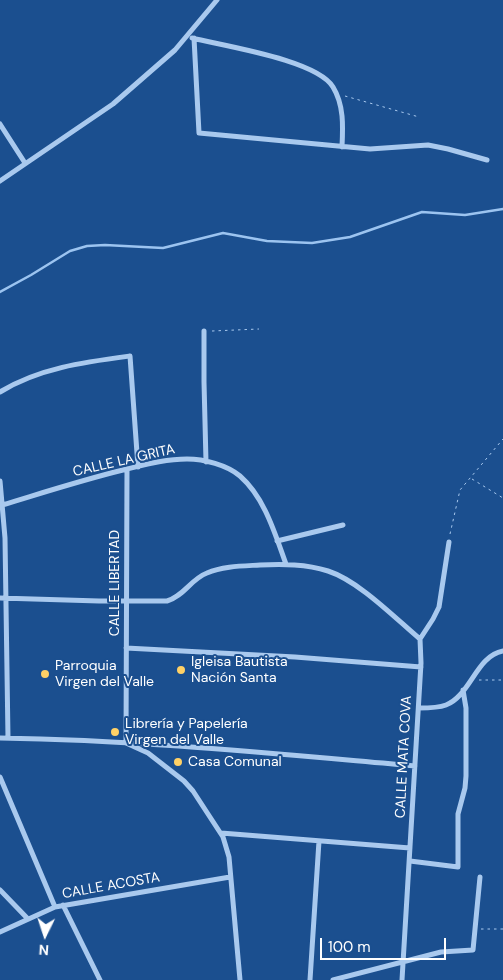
<!DOCTYPE html>
<meta charset="utf-8">
<style>
body{margin:0}
#map{position:relative;width:503px;height:980px;overflow:hidden;background:#1b4f8f;font-family:"DM Sans",sans-serif}
canvas{display:block}
.north{position:absolute;left:20px;top:910px;width:50px;height:50px;-webkit-text-stroke:4px #1b4f8f;paint-order:stroke;rotate:184deg;font-size:14px;font-weight:700;line-height:20px;text-align:center;color:#fff}
.north::after{content:'';display:block;margin:auto;width:18px;height:22px;background:#fff;clip-path:polygon(50% 0,100% 100%,50% 72%,0 100%)}
.scale{position:absolute;left:320px;top:938px;width:126px;height:22px;box-sizing:border-box;border:2px solid #fff;border-top:0;padding-left:6px;font-size:15px;line-height:18px;white-space:nowrap;color:#fff;-webkit-text-stroke:4px #1b4f8f;paint-order:stroke}
</style>
<div id="map">
<canvas width="503" height="980"></canvas>
<div class="north">N</div>
<div class="scale">100 m</div>
</div>
<script>
const context = document.querySelector('canvas').getContext('2d');
context.lineJoin = 'round';
function trace(path, color, width, dash) {
  context.strokeStyle = color;
  context.lineWidth = width;
  context.lineCap = dash ? 'butt' : 'round';
  context.setLineDash(dash || []);
  context.stroke(path);
}
function label(font, color, halo, rows, align = 'center') {
  context.font = font + ' "DM Sans",sans-serif';
  context.lineWidth = 4;
  context.setLineDash([]);
  context.textBaseline = 'middle';
  context.strokeStyle = halo;
  context.fillStyle = color;
  for (const [text, x, y, turn = 0] of rows) {
    context.save();
    context.translate(x, y);
    context.rotate((+turn || 0) * Math.PI / 180);
    context.textAlign = isNaN(turn) ? turn : align;
    if (halo) context.strokeText(text, 0, 0);
    context.fillText(text, 0, 0);
    context.restore();
  }
}
trace(new Path2D(`
 M0,292L31,275L70,251L87,246L105,245L163,248L223,233L267,241L312,243L350,237L422,212L465,215L503,209`), '#9cc4f0', 2.5);
trace(new Path2D(`
 M345,96L419,117
 M212,331L259,329
 M472,479L503,498
 M450,534L460,490L503,439
 M479,680H503
 M481,929H503`), '#a9c9ee', 1, [2.5, 4]);
trace(new Path2D(`
 M192,38C224,46 317,60 333,87C344,105 343,126 342,147
 M194,38L199,133L370,149L428,145L448,149L487,160
 M0,124L25,163
 M0,181L113,104L175,50L217,0
 M204,331V382L206,462
 M0,392C39,368 85,362 130,356L138,467
 M127,469L126,743L148,753L184,781L193,791L223,837L229,857L240,980
 M0,481L5,538L8,738
 M2,505C42,493 82,480 123,470C144,465 165,459 187,459C204,459 227,465 240,476C265,498 275,534 286,564
 M277,541L343,525
 M0,598L99,601H167C184,596 191,579 207,573C223,566 243,566 260,565C283,564 306,564 328,571C359,581 395,618 420,639
 M126,648L295,657L421,667
 M419,708C427,708 438,708 446,705C471,695 476,656 503,651
 M0,738C139,740 277,754 415,766
 M0,777L55,907
 M221,833L410,848
 M410,861L458,867V814L465,788L466,776V708L463,690
 M0,890L28,919
 M63,905L100,980
 M0,932L55,907L230,877
 M310,980L319,841
 M333,980L441,952L473,950L480,877
 M402,980L421,663L420,639L433,619L439,607L449,542`), '#a9c9ee', 5);
for (const [x, y, r, color] of [
 [181,670,5,"#ffd166"],
 [45,674,5,"#ffd166"],
 [115,732,5,"#ffd166"],
 [178,762,5,"#ffd166"]
]) {
  const dot = new Path2D();
  dot.arc(x, y, r, 0, 2 * Math.PI);
  context.fillStyle = color;
  context.fill(dot);
  trace(dot, '#1b4f8f', 2);
}
label('14px', '#fff', '#1b4f8f', [
 ["CALLE LA GRITA",124,461,-13],
 ["CALLE LIBERTAD",115,583,-90],
 ["CALLE MATA COVA",404,757,-87],
 ["CALLE ACOSTA",111,886,-10]
]);
label('14px', '#fff', '#1b4f8f', [
 ["Igleisa Bautista",191,662],
 ["Nación Santa",191,678],
 ["Parroquia",55,666],
 ["Virgen del Valle",55,682],
 ["Librería y Papelería",125,724],
 ["Virgen del Valle",125,740],
 ["Casa Comunal",188,762]
], 'left');
</script>
